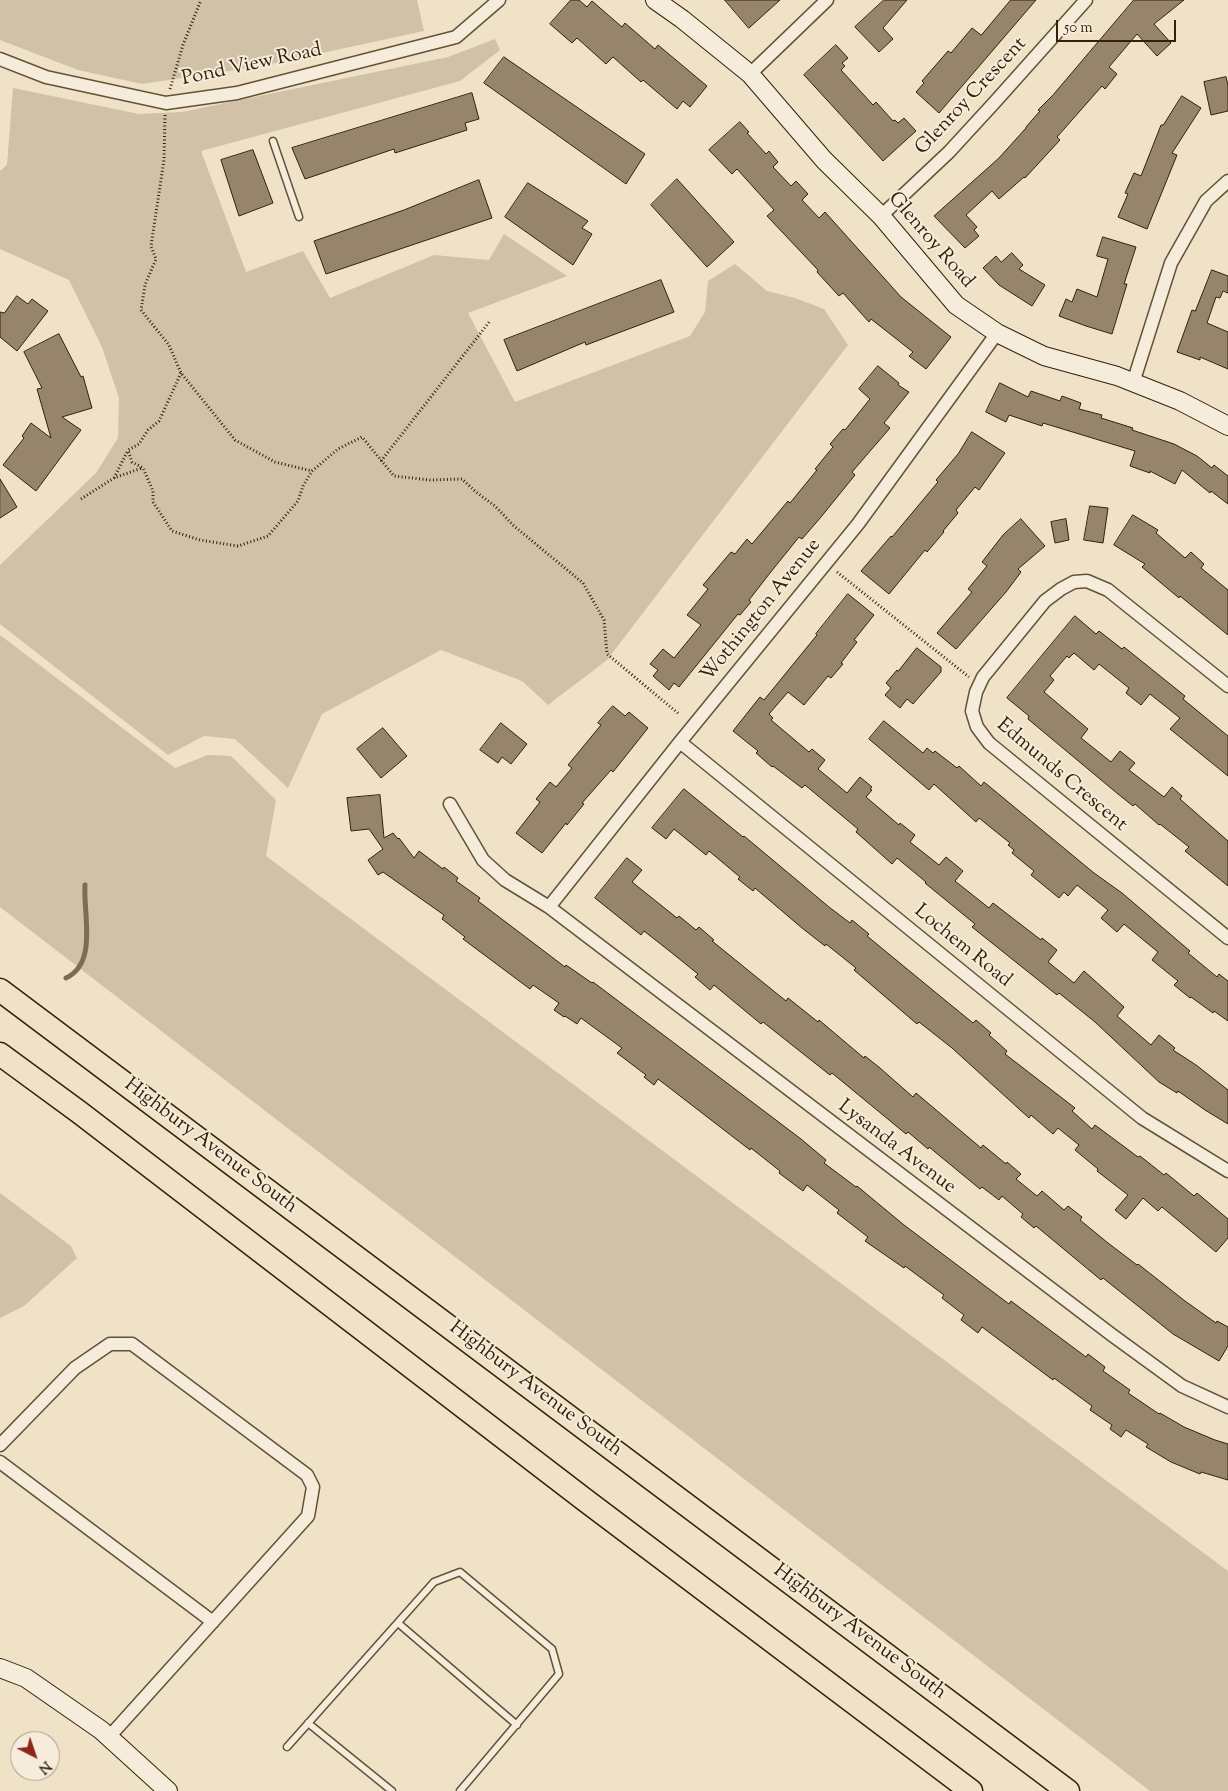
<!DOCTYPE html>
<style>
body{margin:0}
#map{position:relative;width:1228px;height:1791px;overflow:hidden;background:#f0e2c7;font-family:"Sorts Mill Goudy",serif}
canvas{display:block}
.north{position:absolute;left:10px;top:1731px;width:50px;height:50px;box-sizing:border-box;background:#f5ecdb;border:1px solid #a89b87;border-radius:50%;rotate:139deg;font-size:14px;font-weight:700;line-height:20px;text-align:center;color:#342108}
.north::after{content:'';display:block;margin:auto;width:18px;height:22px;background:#8f2418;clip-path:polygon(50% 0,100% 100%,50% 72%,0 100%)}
.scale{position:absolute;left:1056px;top:20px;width:120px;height:22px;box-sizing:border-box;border:2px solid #342108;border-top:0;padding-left:6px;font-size:15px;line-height:18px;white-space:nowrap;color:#342108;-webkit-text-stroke:4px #f5ecdb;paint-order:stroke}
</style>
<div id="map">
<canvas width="1228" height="1791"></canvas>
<div class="north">N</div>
<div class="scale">50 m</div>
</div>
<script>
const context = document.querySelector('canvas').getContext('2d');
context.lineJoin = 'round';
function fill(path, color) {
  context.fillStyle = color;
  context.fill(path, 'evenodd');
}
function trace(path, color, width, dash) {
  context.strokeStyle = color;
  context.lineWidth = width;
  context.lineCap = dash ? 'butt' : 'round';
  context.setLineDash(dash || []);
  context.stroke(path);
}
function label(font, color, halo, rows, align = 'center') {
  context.font = font + ' "Sorts Mill Goudy",serif';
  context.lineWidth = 4;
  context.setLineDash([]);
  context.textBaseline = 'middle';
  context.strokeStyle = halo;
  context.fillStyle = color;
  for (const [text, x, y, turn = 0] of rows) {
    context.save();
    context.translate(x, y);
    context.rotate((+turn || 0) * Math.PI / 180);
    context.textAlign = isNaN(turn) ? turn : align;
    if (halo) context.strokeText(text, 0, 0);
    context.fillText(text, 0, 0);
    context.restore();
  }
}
fill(new Path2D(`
 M0,0H417L424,31L262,66L142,84L78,70L0,40Z
 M495,39L500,50L460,81L201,151L246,272L303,251L330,298L434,255L489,260L504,234L567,276L468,313L515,402L690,336L705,312L708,281L735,264L767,291L795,298L824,309L848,345L607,660L548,705L522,681L441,650L322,714L288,788L235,739L204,736L168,755L0,624V565L96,473L118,438L119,398L102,347L69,280L0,249V171L7,165L13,88L139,114L182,112L448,57Z
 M0,635L175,768L208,755L231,756L276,800L266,856L1228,1571V1791H1150L0,907Z
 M0,1193L71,1246L77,1258L24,1306L0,1318Z`), '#d0c1a7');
trace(new Path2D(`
 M66,978C98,963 83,914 85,885`), '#7e6d54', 5);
const building = new Path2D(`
 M571,0H579L587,7L592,1L622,27L625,23L655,49L658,45L707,86L690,107L683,101L677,109L643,80L641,82L613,57L606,64L577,38L572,43L550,24Z
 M725,0H780L749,28Z
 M884,0H907L883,28L893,39L879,52L855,27Z
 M1011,0H1036L939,113L916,92L924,83L922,81L948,51L951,53L972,28L981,35Z
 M1134,0H1184L1154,24L1171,43L1157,56L1137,34L1109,67L1117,74L1105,89L1102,86L1057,137L1060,140L1025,178L1024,177L999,199L992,191L966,215L977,227L974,230L979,236L965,248L934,216L999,158L1026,128V127L1040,111L1038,110L1053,95Z
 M836,45L848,58L842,63L845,66L841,70L873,105L876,102L893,121L895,120L898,123L904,118L916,131L883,161L804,75Z
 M504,57L645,154L626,184L484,83Z
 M1226,77L1228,85V111L1211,115L1204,82Z
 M472,93L479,119L465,123L467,130L395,153L394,149L305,179L292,148Z
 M1182,96L1201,108L1172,153L1177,155L1147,229L1118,217L1128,194L1125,193L1134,173L1141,176L1161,125H1163Z
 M740,122L749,132L747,133L766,154L769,151L778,162L773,167L791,186L796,181L808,194L802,200L819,218L825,212L901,297L951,337L926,369L909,356L913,352L871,319L869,322L843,293L839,296L817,272L818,270L767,216L774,210L737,169L732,174L709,150Z
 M253,150L273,203L239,216L221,160Z
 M677,179L734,242L707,267L651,205Z
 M479,180L492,218L326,274L314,241L404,210Z
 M528,183L588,221L582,228L592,234L573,265L505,217Z
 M1103,237L1136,247L1124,284H1127L1112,334L1086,326L1059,316L1066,299L1072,302L1077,289L1097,297L1108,259L1097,256Z
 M1012,253L1023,265L1019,269L1045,285L1032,306L999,285L983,268L996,256L1001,262Z
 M1212,270L1228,276V293L1223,291L1220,298L1216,297L1207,323L1228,332V369L1200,357V360L1177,352L1192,310L1195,311Z
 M661,280L674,312L586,345L585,342L517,371L504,340Z
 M17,296L28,304L32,299L48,311L17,351L0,337V312L4,313Z
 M59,334L81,377L83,376L92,408L62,417L81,430L36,491L3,465L24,438L22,436L31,423L51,438L37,389L42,388L24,352Z
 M878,366L899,383L898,385L909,392L884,423L890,428L852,472L855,475L821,517L802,539L799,537L770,573L749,600L751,602L740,615L738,614L679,687L674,683L669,690L653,676L658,670L650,664L663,649L674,658L701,625L687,615L708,589L703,585L731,552L735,554L747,539L752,544L788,501L790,503L817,470L815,469L833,447L830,444L843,429L845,430L870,399L859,389Z
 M1000,383L1028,397L1031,391L1060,401L1062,396L1081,403L1079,409L1102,415L1101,418L1133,428L1132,430L1174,444L1197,456L1212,468L1214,465L1228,476V504L1211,491L1210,493L1182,470L1175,484L1150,471V473L1130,466L1135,451L1043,423L1042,426L1009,415L1006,422L986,412Z
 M972,432L1005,453L979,490L975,487L956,510L958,513L943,531L944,532L927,552L925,550L889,594L861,571L891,536L892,537L938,482L936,480L958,454Z
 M0,479L17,507L0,518Z
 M1090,506L1108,508L1103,543L1084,540Z
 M1133,515L1158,530L1156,533L1185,558L1191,552L1204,564L1201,568L1228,590V635L1180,596L1179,598L1142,567L1145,564L1114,545Z
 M1021,519L1045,546L1018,569L1021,572L1006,592L956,649L937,633L972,592L968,589L987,566L982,562L1003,535Z
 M1066,519L1069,540L1055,543L1051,522Z
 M848,594L874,615L854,640L857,642L841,663L843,664L831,678L828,676L804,705L788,692L769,714L773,718L771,720L809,752L812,749L825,760L818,769L847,793L860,777L872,787L870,789L872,790L866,797L899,825L900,823L915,835L910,842L939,865L946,857L963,871L955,881L989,908L993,903L1041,940L1042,938L1057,950L1048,962L1074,983L1084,971L1124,1007L1117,1016L1151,1045L1159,1035L1175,1048L1173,1050L1196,1065L1228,1090V1124L1205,1110L1178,1091L1177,1093L1159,1082L1095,1022L1059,993L1057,995L972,927L975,924L925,883L926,882L897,858L892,864L856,832L858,829L805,785L802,788L773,766L772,767L756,753L758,751L733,731L760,697L764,700L817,635L816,634Z
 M1075,616L1096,634L1099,631L1122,649L1124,647L1185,696L1183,699L1228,736V776L1170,729L1180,718L1150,694L1141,705L1126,693L1129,688L1099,664L1094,670L1074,653L1069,658L1067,656L1050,676L1054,680L1044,692L1088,729L1081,738L1111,762L1120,751L1135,763L1129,770L1164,797L1172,787L1182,796L1180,799L1228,841V886L1185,851L1189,847L1160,824L1159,825L1135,804L1133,806L1118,794L1028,719L1029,716L1007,698Z
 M917,648L941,667V672L913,704L907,699L900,708L885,695L891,688L886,683L897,670L898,671Z
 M613,706L625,716L629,712L648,728L613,772L611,770L582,803L584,804L567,825L566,823L542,853L516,833L540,802L536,799L550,782L556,787L572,768L568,765L601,725L598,723Z
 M884,721L923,753L927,748L933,753L935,751L957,768L959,766L981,786L984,782L1094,873L1122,893L1190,951L1188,953L1217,977L1219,974L1228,981V1021L1214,1011L1213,1013L1191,997L1190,998L1174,985L1178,981L1152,960L1158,952L1124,924L1117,932L1101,918L1108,910L1077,885L1068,896L1064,892L1059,898L1031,875L1034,871L1012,853L1014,850L1008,845L1010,843L979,818L976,822L934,784L929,790L869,739Z
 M501,723L527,744L511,764L502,757L498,763L480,750Z
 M383,728L407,756L381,778L357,749Z
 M684,789L743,837L744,836L762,851L829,907L850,923L852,920L869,934L867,936L946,1001L973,1023L976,1020L991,1033L989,1035L1007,1051L1005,1054L1075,1108L1072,1111L1092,1129L1095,1125L1138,1157L1140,1156L1164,1175L1166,1173L1194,1196L1197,1193L1228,1219V1238L1216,1252L1162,1207L1158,1211L1143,1198L1126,1219L1115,1210L1128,1195L1097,1171L1098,1169L1075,1150L1079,1145L1058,1128L1053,1134L1031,1115L1029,1118L952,1048L919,1022L917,1024L854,970L856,968L826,944L825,946L802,928L755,888L753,891L738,879L740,877L709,851L706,855L674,829L666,839L652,828Z
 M380,795L384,838L393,833L398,839L399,838L414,858L419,851L443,869L444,867L458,878L456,881L480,898L478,901L565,967L566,965L592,983L593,982L686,1052L801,1139L826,1160L824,1163L856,1187L857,1186L904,1225L1009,1304L1011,1301L1086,1357L1088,1354L1105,1367L1103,1371L1130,1390L1128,1393L1159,1414L1160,1413L1184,1427L1215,1440L1228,1444V1480L1201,1472L1200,1474L1171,1462L1146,1447L1148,1444L1126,1430L1121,1437L1110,1429L1112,1425L1090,1410L1092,1406L1054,1378L1053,1380L982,1327L978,1333L961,1320L964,1315L942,1298L944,1295L905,1266L904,1268L865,1241L868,1237L837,1213L839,1210L807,1185L803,1191L779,1173L780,1171L751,1148L750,1150L658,1079L654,1085L644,1077L646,1075L617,1053L622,1048L581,1018L577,1024L565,1016L564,1017L554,1010L559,1003L533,985L530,989L463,939L465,937L442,919L444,915L383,872L378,875L368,860L383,849L369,829L351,831L347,798Z
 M627,858L642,870L632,882L677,918L679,916L696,930L699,927L714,940L712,941L786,1001L788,998L818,1022L819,1020L864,1058L865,1056L880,1068L913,1097L916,1093L981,1148L983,1145L1006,1164L1007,1162L1021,1174L1016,1179L1037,1196L1042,1191L1064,1210L1068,1206L1082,1217L1080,1220L1108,1243L1137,1265L1138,1264L1185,1301L1216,1323L1217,1321L1228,1327V1346L1219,1361L1173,1334L1103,1278L1101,1280L1036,1226L1034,1228L1021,1217L1023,1214L1002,1196L999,1200L982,1187L980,1189L929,1147L928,1149L908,1132L906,1134L832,1073L830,1075L763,1022L761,1024L714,985L710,990L695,977L698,974L672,953L644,931L641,935L595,898Z`);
fill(building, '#96856b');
trace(building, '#342108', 1);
const lane = new Path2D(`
 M273,141L299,217
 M398,1623L517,1725
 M308,1723L392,1791
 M287,1747L434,1582L460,1572L552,1649L559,1674L460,1791`);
const street = new Path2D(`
 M0,59L46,77L166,103L237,93L456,37L499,0
 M750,74L827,0
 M881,216L949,152L994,103L1086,0
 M1133,383L1171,263L1206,201L1228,181
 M1228,686L1108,590L1087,581L1074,582L1061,589L1045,601L983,677L976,692L972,711L977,727L989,743L1228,938
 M680,742L1142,1118L1228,1171
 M450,804L483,860L505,880L549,907L1112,1335L1182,1386L1228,1407
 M549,907L680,742L858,524L997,333
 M0,1445L75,1368L110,1344H132L307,1475L313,1487L308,1516L109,1737
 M0,1462L213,1622`);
const secondary = new Path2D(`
 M655,0L682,19L750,74L824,160L881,216L956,305L997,333L1044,356L1117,376L1180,401L1228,426
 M0,1668L26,1678L101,1730L168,1791`);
const highway = new Path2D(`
 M0,990L1068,1791
 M0,1054L79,1112L585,1500L971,1791`);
trace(lane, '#635138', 9);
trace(street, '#635138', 15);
trace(secondary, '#342108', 20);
trace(highway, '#342108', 25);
trace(new Path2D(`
 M170,89L183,45L201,0
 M165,115L164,160L151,246L156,259L145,285L141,310L169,345L181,373L235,440L275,462L312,471
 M181,373L159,421L148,430L139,444L128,450L132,462L143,468L153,491V502L172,531L200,540L238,546L268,536L298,501L303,486L312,471L338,449L362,437L394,476L430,480L462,479L476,492L495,506L514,526L583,583L604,620L607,654L679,714
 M381,461L490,321
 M114,478L128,450
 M81,499L114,478L142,468
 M837,572L969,677`), '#342108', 3, [1, 2.5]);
trace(lane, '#f5ecdb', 6);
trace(street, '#f5ecdb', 12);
trace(secondary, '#f5ecdb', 18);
trace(highway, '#f0e2c7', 22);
label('20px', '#342108', '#f5ecdb', [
 ["Pond View Road",252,66,-12],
 ["Glenroy Crescent",972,97,-47],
 ["Glenroy Road",930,241,49],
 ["Wothington Avenue",762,611,-51],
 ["Edmunds Crescent",1061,776,40],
 ["Lochem Road",962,947,39],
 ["Highbury Avenue South",210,1147,37],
 ["Lysanda Avenue",896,1148,37],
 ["Highbury Avenue South",535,1390,37],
 ["Highbury Avenue South",859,1633,37]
]);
</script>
